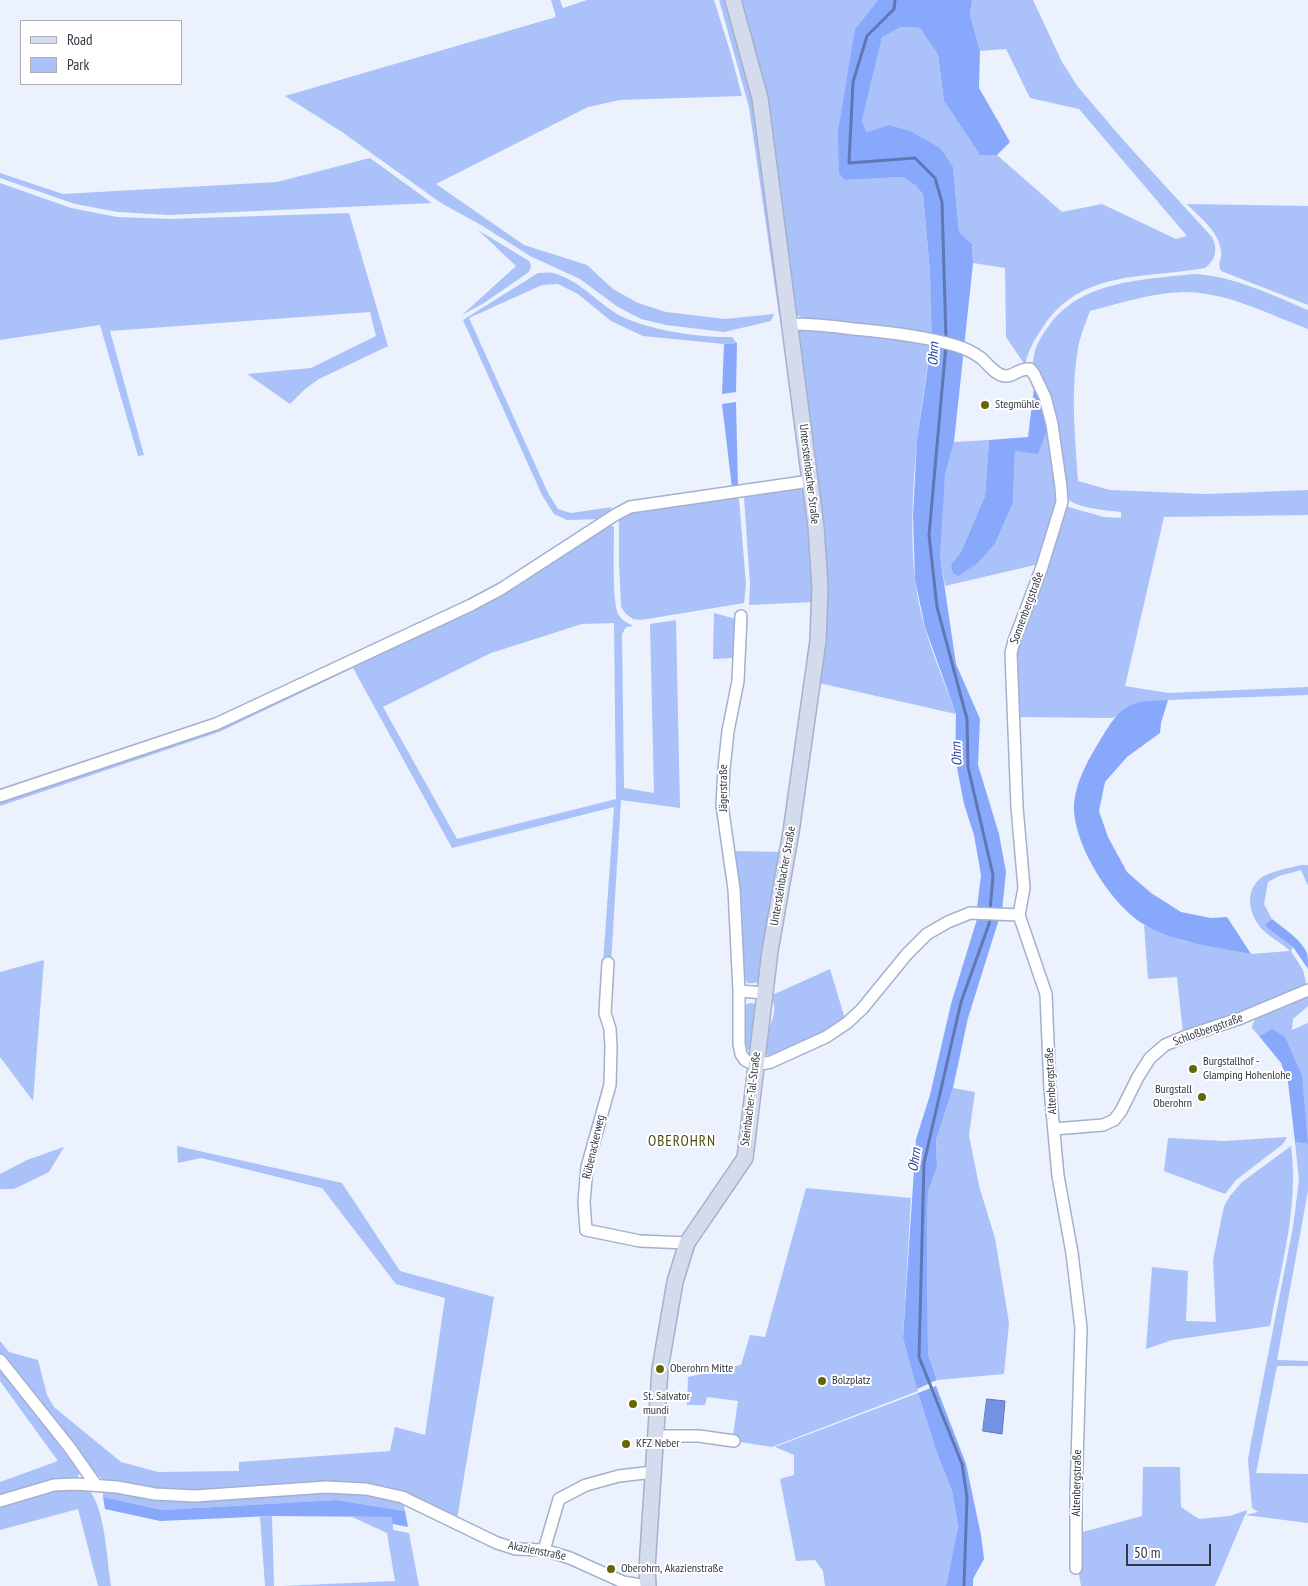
<!DOCTYPE html>
<meta charset="utf-8">
<style>
body{margin:0}
#map{position:relative;width:1308px;height:1586px;overflow:hidden;background:#ebf1fd;font-family:"PT Sans Narrow",sans-serif}
canvas{display:block}
.legend{position:absolute;left:20px;top:20px;width:162px;height:65px;box-sizing:border-box;background:#fff;border:1px solid #adafb4;margin:0;padding:6px 9px;list-style:none;font-size:15px;color:#323743}
.legend li{display:flex;align-items:center;gap:10px;height:25px}
.legend b{width:25px;border:1px solid #adafb4}
.scale{position:absolute;left:1126px;top:1544px;width:85px;height:22px;box-sizing:border-box;border:2px solid #323743;border-top:0;padding-left:6px;font-size:15px;line-height:18px;white-space:nowrap;color:#323743;-webkit-text-stroke:4px #fff;paint-order:stroke}
</style>
<div id="map">
<canvas width="1308" height="1586"></canvas>
<ul class="legend">
<li><b style="height:6px;background:#d4dbec"></b>Road</li>
<li><b style="height:14px;background:#aac1f9"></b>Park</li>
</ul>
<div class="scale">50 m</div>
</div>
<script>
const context = document.querySelector('canvas').getContext('2d');
context.lineJoin = 'round';
function fill(path, color) {
  context.fillStyle = color;
  context.fill(path, 'evenodd');
}
function trace(path, color, width, dash) {
  context.strokeStyle = color;
  context.lineWidth = width;
  context.lineCap = dash ? 'butt' : 'round';
  context.setLineDash(dash || []);
  context.stroke(path);
}
function label(font, color, halo, rows, align = 'center') {
  context.font = font + ' "PT Sans Narrow",sans-serif';
  context.lineWidth = 4;
  context.setLineDash([]);
  context.textBaseline = 'middle';
  context.strokeStyle = halo;
  context.fillStyle = color;
  for (const [text, x, y, turn = 0] of rows) {
    context.save();
    context.translate(x, y);
    context.rotate((+turn || 0) * Math.PI / 180);
    context.textAlign = isNaN(turn) ? turn : align;
    if (halo) context.strokeText(text, 0, 0);
    context.fillText(text, 0, 0);
    context.restore();
  }
}
fill(new Path2D(`
 M551,0H560L563,8L587,0H714L730,51L742,96L620,100L588,107L436,184L524,245L587,265L613,289L638,303L666,312L725,319L774,314L771,321L724,332L666,325L641,319L618,307L580,279L530,256L481,225L441,203L342,132L285,96L556,17Z
 M719,0H727L753,95L783,313L779,315L749,107Z
 M738,0H878L855,29L845,180L902,177L915,185L923,194L930,272L933,339L804,320L794,312Z
 M972,0H1033L1062,62L1078,87L1125,142L1212,237C1218,249 1216,260 1205,268C1145,279 1081,269 1043,327C1035,339 1028,350 1025,365L1006,337L1005,268L973,263L972,244L959,232L953,167L888,125L867,132L862,121L882,36L901,27L920,28L938,55L944,101L980,155H997L1062,212L1102,204L1176,239L1187,236L1079,109L1030,98L1006,49L980,51L970,15Z
 M370,158L432,203L168,215L118,212L75,204L0,178V173L63,194L277,182Z
 M0,183L71,208L117,217L170,219L349,213L388,346L319,379L305,389L290,404L247,374L311,368L376,336L370,312L110,331L144,455L138,456L100,325L0,340Z
 M1187,204L1308,206V305L1221,271C1217,264 1222,259 1221,252C1220,232 1199,217 1187,204Z
 M478,230L529,261L531,266L529,272L484,303L462,315L516,266Z
 M538,273C543,273 549,272 553,273C579,280 596,301 617,314C645,330 701,338 732,337L737,343L724,344L643,336L611,321L578,294L558,284L542,285L469,318L548,493L558,509L571,513L612,507L603,519L567,520L554,514L542,495L463,320Z
 M1194,274C1234,276 1272,295 1308,310V329C1268,314 1227,292 1184,292C1151,293 1121,303 1090,311C1086,321 1082,332 1079,343C1070,389 1075,435 1078,481L1110,490L1206,494L1308,490V515L1164,517L1125,686L1168,693L1308,687V695L1168,700L1134,704L1113,718L1016,717L1013,652L1065,506L1104,517L1121,518V512C1107,510 1074,509 1065,496L1033,365C1033,350 1039,339 1048,327C1081,280 1142,280 1194,274Z
 M806,327L931,343C919,420 907,501 915,579C920,626 940,670 956,714L819,683L823,640L796,335L802,328Z
 M1049,425L1058,502L1039,564L945,586L940,556L941,519L945,475L954,442L989,440L985,496L961,552L951,564L978,563L995,544L1013,503L1015,450Z
 M797,487L806,492L814,602L749,605L750,584L744,498L748,494Z
 M728,496L739,499L746,584L744,603L641,620L633,619L626,614L621,607L619,562V519L623,514L633,510Z
 M608,524L614,527C614,544 612,601 618,614C621,620 628,623 633,626L626,627L622,634L624,788L654,793L650,624L676,620L680,808L621,800L610,979L602,978L614,807L452,848L353,668L219,732L0,806V800L218,726L351,665L353,668L359,665L361,661ZM614,623L616,799L457,839L383,707L491,653L582,624Z
 M714,613L736,619L734,658L713,659Z
 M735,851L783,852L762,979C757,983 754,984 747,983L744,976L740,888Z
 M1302,865H1308V886L1301,870L1279,876L1268,882L1264,904L1272,919L1265,924L1267,928L1293,947L1291,951L1303,970L1306,983L1304,987L1251,1010L1183,1033L1177,977L1148,979L1144,925L1184,941L1251,954L1290,951C1283,944 1273,939 1265,932C1249,918 1242,889 1264,876C1276,870 1289,868 1302,865Z
 M44,960L33,1101L0,1057V972Z
 M830,969L845,1019C826,1031 789,1054 767,1055C755,1038 785,1016 770,996Z
 M1308,994V1006L1293,1019L1292,1030L1308,1023V1191L1277,1360L1308,1361V1366H1277L1256,1473L1308,1474V1523L1245,1515L1215,1586H1081L1078,1569L1079,1533L1142,1516L1143,1467H1180L1181,1507L1199,1519L1230,1516L1247,1510L1246,1515L1258,1512L1252,1508L1248,1460L1251,1442L1293,1227L1299,1180L1295,1142L1308,1144L1272,1029L1259,1036L1252,1028L1253,1023L1257,1017Z
 M750,1003L755,1004L757,1007L751,1049L748,1050L746,1049L745,1005Z
 M953,1088L975,1092L969,1135L979,1186L995,1238L1009,1323L1004,1374L937,1380L928,1354L927,1238L928,1192L937,1167L936,1140Z
 M1287,1137L1283,1144L1236,1180L1225,1194L1164,1171L1168,1138L1224,1141Z
 M177,1146L342,1183L400,1271L494,1297L457,1519L367,1485L197,1491L157,1489L105,1481L95,1474L0,1354V1341L9,1352L38,1360L47,1395L54,1407L121,1462L158,1472L239,1471V1462L390,1451L395,1427L425,1435L445,1298L396,1284L322,1188L201,1158L178,1163Z
 M1291,1146C1299,1206 1281,1267 1270,1326L1172,1340L1146,1349L1152,1267L1188,1271L1186,1321L1216,1322L1213,1260L1224,1206L1230,1196L1242,1182Z
 M64,1147L49,1172L14,1189H0V1174L27,1160Z
 M806,1188L911,1198L903,1338L918,1391L772,1447L734,1441L733,1435L738,1401L707,1397L705,1405H687L688,1377L741,1365L750,1335L765,1337Z
 M0,1366L79,1469V1475L75,1479L0,1497V1482L58,1461L0,1381Z
 M918,1393L937,1453L952,1491L958,1528L946,1586H825L823,1571L815,1560L796,1561L780,1479L794,1475V1455L775,1447Z
 M88,1489C105,1506 107,1561 111,1586H98L78,1509L0,1530V1506L56,1490Z
 M103,1489L193,1500L326,1493H364L403,1503L405,1511L336,1500L162,1510L103,1497Z
 M272,1516L274,1586H265L260,1517Z
 M352,1517H393V1530L409,1533L419,1586H282L395,1581L387,1533Z`), '#aac1f9');
fill(new Path2D(`
 M878,0H972L970,15L980,51L979,88L1010,142L997,155H980L944,101L938,55L920,28L901,27L882,37L862,121L867,132L888,125L910,131L940,148L953,167L959,232L972,244L973,263L954,442L945,475L940,556L956,664L980,719L978,765L999,834L1006,872L1002,911L977,908L981,875L974,835L964,804L955,757L956,714L925,627L915,580L913,516L917,441L932,337L930,272L923,194L915,185L902,177L845,180L839,173L838,132L855,29Z
 M737,343L736,392L722,394L724,344Z
 M1035,380L1049,425L1038,454L1015,451L1013,503L995,544L978,563L958,576L953,573L951,564L961,552L985,496L989,440L1028,437Z
 M736,402L738,487L732,488L722,404Z
 M1168,700L1161,723L1160,733L1127,757L1105,782L1099,811L1108,837L1127,872L1151,893L1181,912L1211,918L1227,917L1251,954C1215,947 1177,943 1145,925C1112,906 1075,847 1074,809C1074,785 1087,762 1099,742C1108,728 1117,709 1134,704C1144,700 1158,701 1168,700Z
 M977,919H999L968,1018L953,1088L936,1140L937,1167L928,1192L927,1238L928,1354L937,1380L917,1389L903,1338L916,1139L930,1095L951,1004Z
 M1272,919C1283,928 1301,939 1307,953C1308,957 1308,964 1308,969L1293,947L1267,928L1265,924Z
 M1272,1029L1285,1037L1302,1076L1308,1144L1295,1142L1288,1082L1281,1063L1259,1036Z
 M936,1386L966,1464L981,1535L984,1559L973,1579V1586H946L958,1527L952,1491L937,1453L918,1393Z
 M103,1497L162,1510L336,1500L405,1511L408,1527L393,1524L392,1517L272,1516L160,1521L105,1509Z`), '#88a8fc');
const water = new Path2D(`
 M987,1399L1005,1401L1002,1434L983,1431Z`);
fill(water, '#7392e4');
trace(water, '#6077b4', 1);
trace(new Path2D(`
 M895,0L894,9L867,36L853,82L849,163L915,158L935,178L942,202L946,339
 M946,345L929,535L937,607L967,719L968,767L993,875L990,911
 M964,1586L967,1497L962,1464L919,1357L924,1163L961,1002L989,924L990,917`), '#6077b4', 3);
const minor = new Path2D(`
 M789,324C811,324 832,326 854,329C889,332 924,336 957,346C964,348 974,353 981,358C988,364 995,375 1005,376C1015,377 1017,368 1030,369L1034,374L1045,397L1052,424L1061,487L1062,502L1042,567L1014,641L1011,653L1017,807L1024,888L1019,915L1046,994L1050,1089L1058,1176L1072,1253L1081,1328L1076,1496V1568
 M741,616L738,681L728,731L724,769L722,805L734,889L739,991V1044L741,1054L745,1060L755,1065L771,1062L826,1037L847,1023L862,1009L907,954L927,934L948,922L970,913L1019,915
 M0,796L216,724L471,605L501,589L615,515L630,507L810,481
 M608,963L605,1013L610,1029L611,1047L610,1085L587,1167L584,1202L586,1230L640,1241L687,1243
 M739,991L765,993
 M1054,1129L1103,1125L1114,1120L1121,1111L1138,1077L1150,1058L1165,1045L1184,1037L1241,1018L1308,990
 M0,1360L70,1448L96,1485
 M655,1436H699L734,1441
 M0,1501L54,1485L76,1484L117,1487L155,1494L195,1496L326,1487L366,1489L402,1497L497,1543L516,1549L544,1550L570,1558L623,1582L646,1586
 M544,1550L559,1499L586,1485L619,1476L653,1472`);
const secondary = new Path2D(`
 M648,1586L647,1568L660,1369L675,1282L687,1243L745,1158L770,951L791,832L818,641L820,587L816,527L775,212L760,98L733,0`);
trace(minor, '#a4b0cd', 14);
trace(secondary, '#a4b0cd', 18);
trace(minor, '#fff', 11);
trace(secondary, '#d4dbec', 15);
for (const [x, y, r, color] of [
 [985,405,5,"#646704"],
 [1193,1069,5,"#646704"],
 [1202,1097,5,"#646704"],
 [660,1369,5,"#646704"],
 [822,1381,5,"#646704"],
 [633,1404,5,"#646704"],
 [626,1444,5,"#646704"],
 [611,1569,5,"#646704"]
]) {
  const dot = new Path2D();
  dot.arc(x, y, r, 0, 2 * Math.PI);
  context.fillStyle = color;
  context.fill(dot);
  trace(dot, '#fff', 2);
}
label('12px', '#323743', '#fff', [
 ["Stegmühle",995,405],
 ["Burgstallhof -",1203,1062],
 ["Glamping Hohenlohe",1203,1076],
 ["Burgstall",1192,1090,"right"],
 ["Oberohrn",1192,1104,"right"],
 ["Oberohrn Mitte",670,1369],
 ["Bolzplatz",832,1381],
 ["St. Salvator",643,1397],
 ["mundi",643,1411],
 ["KFZ Neber",636,1444],
 ["Oberohrn, Akazienstraße",621,1569]
], 'left');
label('12px', '#323743', '#fff', [
 ["Untersteinbacher Straße",809,474,83],
 ["Sonnenbergstraße",1027,608,-70],
 ["Jägerstraße",724,788,-90],
 ["Untersteinbacher Straße",783,876,-80],
 ["Schloßbergstraße",1208,1030,-20],
 ["Altenbergstraße",1051,1081,-93],
 ["Steinbacher-Tal-Straße",751,1099,-83],
 ["Rübenackerweg",594,1147,-77],
 ["Altenbergstraße",1077,1483,-89],
 ["Akazienstraße",537,1551,11]
]);
label('italic 14px', '#26409f', '#fff', [
 ["Ohrn",934,354,-88],
 ["Ohrn",957,754,-93],
 ["Ohrn",915,1160,-82]
]);
context.letterSpacing = '1px';
label('15px', '#4b4d11', '#fff', [
 ["OBEROHRN",682,1142]
]);
context.letterSpacing = '0px';
</script>
